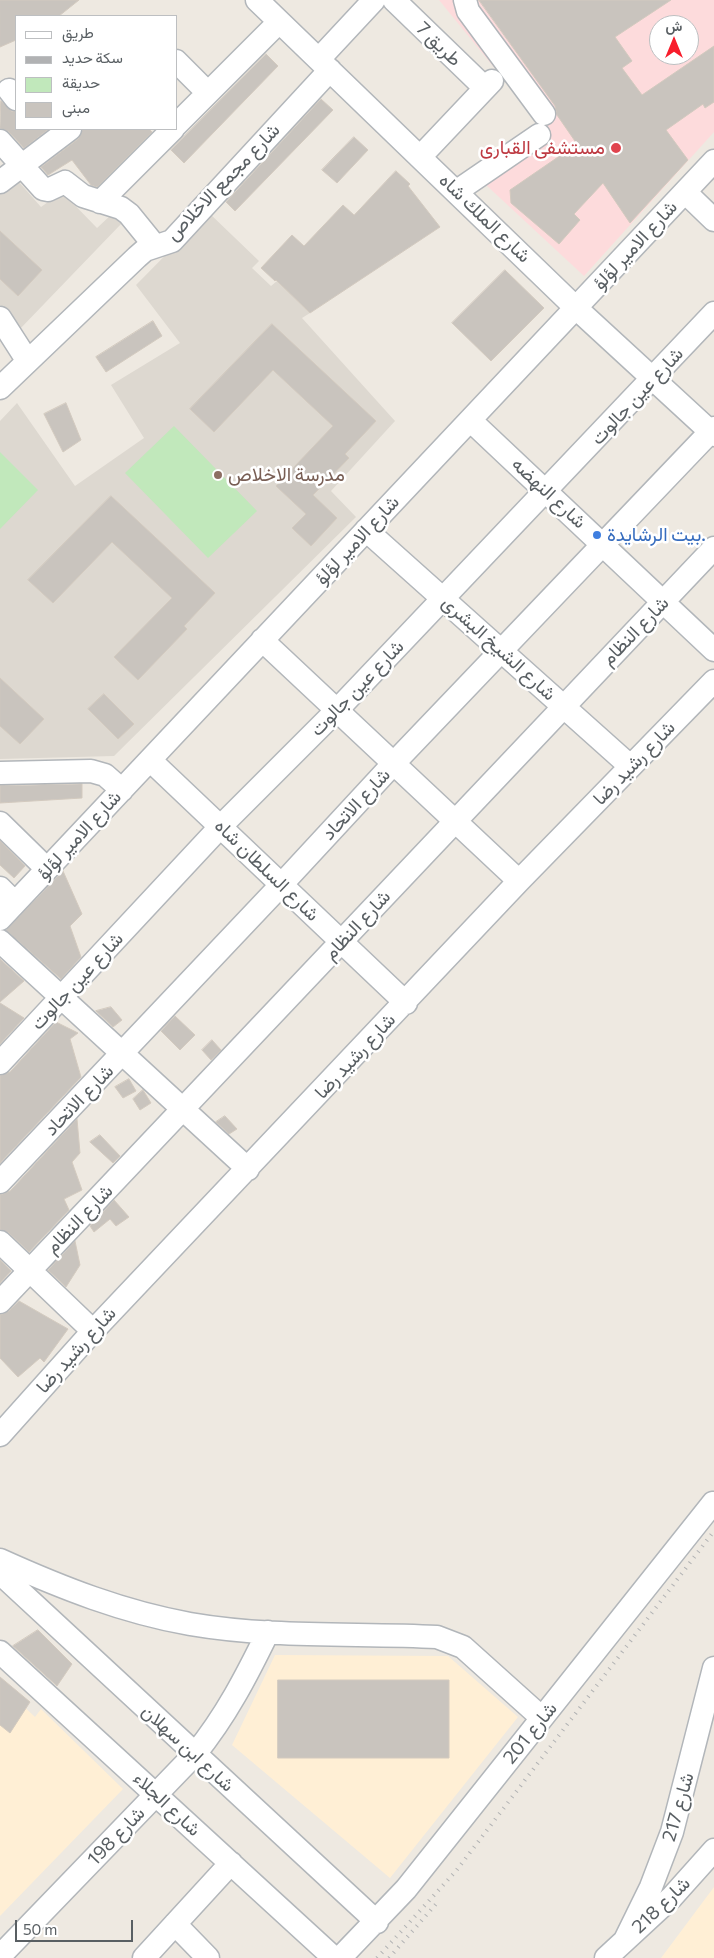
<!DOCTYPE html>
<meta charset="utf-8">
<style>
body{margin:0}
#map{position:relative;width:714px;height:1958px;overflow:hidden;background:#eee9e1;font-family:Commissioner,Vazirmatn,sans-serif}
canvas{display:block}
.legend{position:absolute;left:15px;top:15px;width:162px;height:115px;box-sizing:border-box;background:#fff;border:1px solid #bdbfc1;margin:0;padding:6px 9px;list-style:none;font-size:15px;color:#595f63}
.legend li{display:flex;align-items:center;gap:10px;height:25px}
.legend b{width:25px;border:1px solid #bdbfc1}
.north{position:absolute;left:649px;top:15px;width:50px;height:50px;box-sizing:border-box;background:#fff;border:1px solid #bdbfc1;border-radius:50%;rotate:0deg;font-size:14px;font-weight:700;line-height:20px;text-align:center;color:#595f63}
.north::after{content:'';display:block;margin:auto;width:18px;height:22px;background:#f81d2c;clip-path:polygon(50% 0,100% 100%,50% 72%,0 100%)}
.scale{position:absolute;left:15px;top:1920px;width:118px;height:22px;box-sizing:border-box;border:2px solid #595f63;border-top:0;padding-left:6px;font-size:15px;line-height:18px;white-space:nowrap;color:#595f63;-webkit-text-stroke:4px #fff;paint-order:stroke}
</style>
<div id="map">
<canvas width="714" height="1958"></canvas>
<ul class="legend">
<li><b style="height:6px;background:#fff"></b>طريق</li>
<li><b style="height:6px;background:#b1b2b3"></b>سكة حديد</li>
<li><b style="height:14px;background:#c1e8bb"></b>حديقة</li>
<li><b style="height:14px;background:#c9c4be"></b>مبنى</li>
</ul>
<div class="north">ش</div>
<div class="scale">50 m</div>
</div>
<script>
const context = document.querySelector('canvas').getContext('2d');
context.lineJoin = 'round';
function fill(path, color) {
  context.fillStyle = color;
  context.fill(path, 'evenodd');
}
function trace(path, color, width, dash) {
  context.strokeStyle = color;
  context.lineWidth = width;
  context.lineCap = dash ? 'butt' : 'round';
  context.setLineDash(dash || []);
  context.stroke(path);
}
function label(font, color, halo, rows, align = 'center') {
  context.font = font + ' Commissioner,Vazirmatn,sans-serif';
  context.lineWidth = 5;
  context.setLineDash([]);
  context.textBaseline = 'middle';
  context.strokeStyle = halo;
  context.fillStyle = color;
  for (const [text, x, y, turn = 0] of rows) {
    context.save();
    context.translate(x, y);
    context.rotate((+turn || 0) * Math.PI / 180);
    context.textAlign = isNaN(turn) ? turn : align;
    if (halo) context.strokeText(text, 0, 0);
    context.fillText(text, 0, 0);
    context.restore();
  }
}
fill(new Path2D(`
 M275,1655L448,1656L518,1717L390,1878L232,1745Z
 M0,1684L35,1717L41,1709L123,1789L0,1916Z
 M714,1887V1958H661L670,1946Z`), '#ffefd5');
fill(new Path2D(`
 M18,181L41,207L62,192L97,228L112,214L122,223L19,330L0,305V194Z
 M208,212L259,261L252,268L271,286L277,281L310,313L302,318L395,421L331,491L356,517L114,756L0,759V421L17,403L75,486L144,438L111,385L180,343L136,285Z`), '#ddd8d0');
fill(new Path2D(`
 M439,0H714V132L584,276L485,184L550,136ZM659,25H689V55H659Z`), '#fddbdc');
fill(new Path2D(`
 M174,426L257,511L208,558L125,473Z
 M0,452L38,490L0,529Z`), '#c1e8bb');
const building = new Path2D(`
 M0,0H79L59,16H16V40L0,47Z
 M479,0H671L615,37L632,61L622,68L642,95L714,46V102L705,108L703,104L666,130L688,160L630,223L603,183L574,214L580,220L559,244L511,203L510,190L577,144L557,115L555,106Z
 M266,54L278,66L184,163L171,150Z
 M321,99L333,110L235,211L226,202Z
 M1,101L11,111L16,112V129H49L24,148L9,132L0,128Z
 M83,129H149L152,132L97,187L91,185L72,160L48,175L41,167L78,139Z
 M354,137L368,150L337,183L322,170Z
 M396,171L410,184L408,186L440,227L310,313L276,280L275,281L261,268L292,235L304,246L343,205L354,215Z
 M0,231L42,270L18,296L0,279Z
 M505,270L544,308L491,361L452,323Z
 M153,321L162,336L106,372L96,357Z
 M272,324L376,421L345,454L349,458L313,495L337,518L311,546L292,528L306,514L276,486L333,426L273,370L214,432L190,409Z
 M66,403L81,440L63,452L44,414Z
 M111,496L215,593L184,626L187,629L138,680L114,657L172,598L112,542L53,603L28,580Z
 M0,678L44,719L20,744L0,726Z
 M104,694L134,724L118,739L88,709Z
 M82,784V798L0,803V786Z
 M0,841L25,866L14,878L0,865Z
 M63,871L82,914L70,926L81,957L61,979L6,930Z
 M0,959L24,981L0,1002Z
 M0,1003L24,1018L0,1044Z
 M111,1007L122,1020L113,1027L96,1011Z
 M175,1016L195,1035L180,1050L161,1031Z
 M56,1022L78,1033L70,1039L81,1077L0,1163V1076L10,1072Z
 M212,1040L221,1050L211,1060L202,1050Z
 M129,1079L136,1091L123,1098L115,1087Z
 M143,1090L151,1103L140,1110L133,1099Z
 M225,1116L237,1129L229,1134L216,1122Z
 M77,1119L80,1153L72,1162L82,1190L64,1199L69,1210L29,1252L9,1233L0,1229V1195L10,1191Z
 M100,1135L120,1156L113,1163L90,1142Z
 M114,1200L129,1217L116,1226L110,1219L94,1232L90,1226Z
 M75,1241L80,1265L66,1287L48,1270Z
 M0,1260L11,1271L0,1283Z
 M19,1301L68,1329L44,1362L40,1358L18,1377L0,1358V1315L9,1311Z
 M38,1630L72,1664L57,1686L13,1646Z
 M0,1677L30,1702L10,1733L0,1725Z
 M278,1680H449V1758H278Z`);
fill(building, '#c9c4be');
trace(building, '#d3cabf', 1);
const minor = new Path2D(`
 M257,0L576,308L714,435
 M394,0L485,88
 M465,0L468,11L544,114
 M319,59L374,0
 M176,61L208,93
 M9,90L16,99
 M176,125L279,22
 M0,141L43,189L48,190L65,182L83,196L121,208L129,214L155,246
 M421,156L492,81
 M0,182L70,129
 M457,191L539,135
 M685,192L714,220
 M100,202L173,129
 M0,318L27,360
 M0,388L137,257L145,250L172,241L330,70
 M470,420L714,650
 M366,530L630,766
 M262,640L519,881
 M150,760L406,1003
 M0,773L91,771L105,775L122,790
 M0,823L47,869
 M0,888L15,903
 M0,919L714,161
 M0,941L248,1169
 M0,1063L221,826L338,709L714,313
 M0,1182L282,884L394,763L714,428
 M0,1242L93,1331
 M0,1302L714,548
 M0,1435L93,1331L519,881L714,681
 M0,1560C62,1588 123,1612 190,1624C271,1638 355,1633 437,1637L463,1647L542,1718
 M0,1573L377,1922
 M0,1652L334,1958
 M175,1924L208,1958
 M625,1940L651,1887L672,1832L714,1668
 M0,1956L195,1754C226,1716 247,1675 268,1632
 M144,1958L231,1863
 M340,1958L406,1889L713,1503
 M606,1958L672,1897L714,1850`);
trace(minor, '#b2b6ba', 25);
trace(minor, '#fff', 22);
trace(new Path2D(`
 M377,1958L456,1871L714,1531
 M389,1958L436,1904`), '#b1b2b3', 4, [1, 6]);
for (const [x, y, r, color] of [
 [616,148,6,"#e0444e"],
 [218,475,5,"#8d6e63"],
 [597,535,5,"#3f7fe0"]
]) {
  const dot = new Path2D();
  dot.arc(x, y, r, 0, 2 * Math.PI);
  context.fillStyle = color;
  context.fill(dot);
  trace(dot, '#fff', 2);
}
label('19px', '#595f63', '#fff', [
 ["طريق 7",439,44,44],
 ["شارع مجمع الاخلاص",223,182,-46],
 ["شارع الملك شاه",485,218,44],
 ["شارع الامير لؤلؤ",635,245,-47],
 ["شارع عين جالوت",637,396,-47],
 ["شارع النهضه",549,493,43],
 ["شارع الامير لؤلؤ",357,540,-47],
 ["شارع النظام",635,631,-46],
 ["شارع الشيخ البشرى",499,648,42],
 ["شارع عين جالوت",357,688,-46],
 ["شارع رشيد رضا",634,763,-46],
 ["شارع الاتحاد",356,804,-47],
 ["شارع الامير لؤلؤ",79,835,-47],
 ["شارع السلطان شاه",267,870,44],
 ["شارع النظام",357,925,-47],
 ["شارع عين جالوت",77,981,-47],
 ["شارع رشيد رضا",355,1056,-47],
 ["شارع الاتحاد",79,1100,-46],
 ["شارع النظام",79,1219,-46],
 ["شارع رشيد رضا",76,1350,-48],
 ["شارع 201",530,1733,-51],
 ["شارع ابن سهلان",188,1748,43],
 ["شارع الجلاء",167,1804,43],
 ["شارع 217",678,1807,-74],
 ["شارع 198",116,1836,-46],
 ["شارع 218",661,1905,-44]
]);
label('19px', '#be3a42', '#fff', [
 ["مستشفى القبارى",605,148]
], 'right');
label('19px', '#785e54', '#fff', [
 ["مدرسة الاخلاص",228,475]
], 'left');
label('19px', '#366cbe', '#fff', [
 ["بيت الرشايدة.",607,535]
], 'left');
</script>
